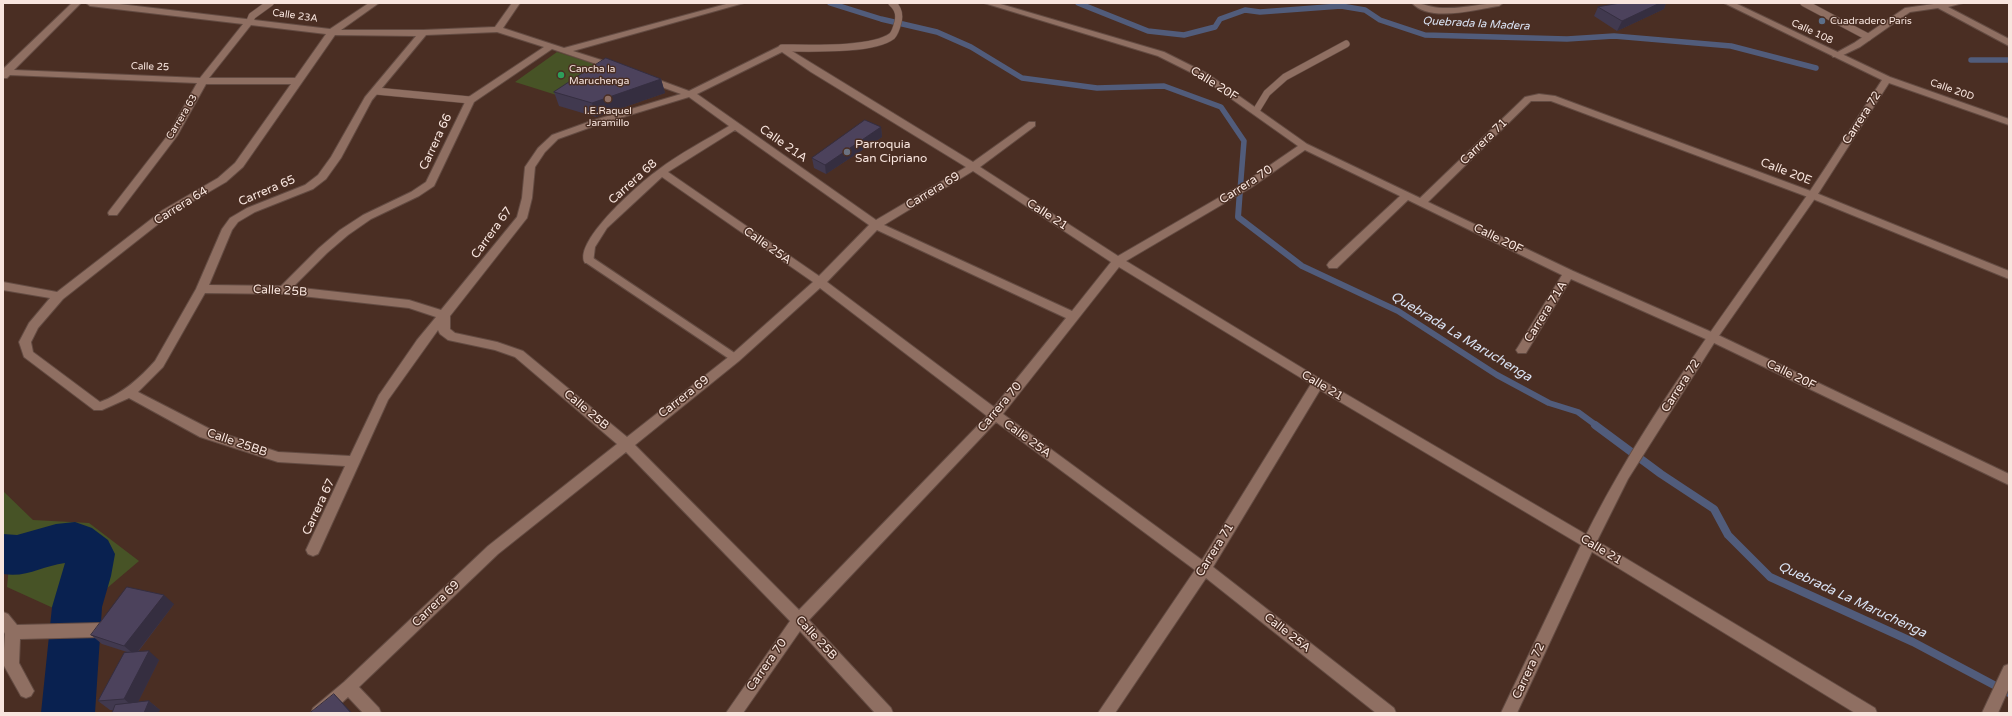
<!DOCTYPE html>
<style>
body{margin:0}
#map{position:relative;width:2012px;height:716px;overflow:hidden;background:#4a2e23;font-family:"Varela Round",sans-serif}
canvas{display:block}
.frame{position:absolute;inset:0;border:4px solid #f8e5de;pointer-events:none}
</style>
<div id="map">
<canvas width="2012" height="716"></canvas>
<div class="frame"></div>
</div>
<script>
const context = document.querySelector('canvas').getContext('2d');
context.lineJoin = 'round';
function fill(path, color) {
  context.fillStyle = color;
  context.fill(path, 'evenodd');
}
function trace(path, color, width, dash) {
  context.strokeStyle = color;
  context.lineWidth = width;
  context.lineCap = dash ? 'butt' : 'round';
  context.setLineDash(dash || []);
  context.stroke(path);
}
function label(font, color, halo, rows, align = 'center') {
  context.font = font + ' "Varela Round",sans-serif';
  context.lineWidth = 3;
  context.setLineDash([]);
  context.textBaseline = 'middle';
  context.strokeStyle = halo;
  context.fillStyle = color;
  for (const [text, x, y, turn = 0] of rows) {
    context.save();
    context.translate(x, y);
    context.rotate((+turn || 0) * Math.PI / 180);
    context.textAlign = isNaN(turn) ? turn : align;
    if (halo) context.strokeText(text, 0, 0);
    context.fillText(text, 0, 0);
    context.restore();
  }
}
fill(new Path2D(`
 M557,52L608,68L566,98L515,82Z
 M3,491L33,520L89,523L139,561L73,617L7,587L11,545L3,547Z`), '#475326');
trace(new Path2D(`
 M830,3L881,19L937,32L971,47L1022,78L1097,88L1164,86L1221,107L1244,141L1240,191
 M1078,3L1148,31L1184,35L1215,27L1220,19L1245,10L1260,12L1341,6L1365,10L1380,20L1425,35L1567,39L1614,36L1731,46L1816,68
 M1971,60H2009`), '#515c7b', 5.5);
trace(new Path2D(`
 M1240,190L1238,217L1302,266L1398,311L1497,375L1549,403L1578,412L1597,426`), '#515c7b', 6);
trace(new Path2D(`
 M1595,425L1661,474L1714,509L1728,535L1770,577L1913,642L2009,693`), '#515c7b', 8);
fill(new Path2D(`
 M75,522L92,528L108,540L115,554L111,576L102,607L95,713H41L52,607L65,563C42,566 27,578 3,574V534L17,535L56,524Z`), '#092150');
const laneFar1 = new Path2D(`
 M1804,3L1868,37
 M250,21L252,16L270,3
 M782,48C806,48 873,51 892,36C895,33 897,26 898,22C900,14 898,8 892,3
 M376,91L470,100
 M1256,111L1267,93L1285,77L1346,44`);
const lane = new Path2D(`
 M589,260L735,358`);
const street = new Path2D(`
 M72,3H81L14,70L200,78L243,24L90,6L86,3H111L330,29L369,3H379L341,30H423L495,27L512,3H520L503,28L564,48L730,3H744L573,51L617,65V69L614,70L552,49L474,102L434,186L419,196L371,219L348,235L327,253L293,287L409,300L441,310L517,217L522,198L525,167L538,148L552,135L591,121L681,94L645,81V77H651L689,91L782,45L973,162L1029,122H1035V126L980,167L1118,256L1244,183L1298,146L1202,78L1158,56L984,3H997L1164,52L1208,74L1307,144L1420,198L1525,97L1539,94L1555,96L1816,193L2009,271V279L1808,197L1551,101H1531L1428,202L1573,271L1716,334L2009,474V485L1708,340L1571,279L1526,353H1518L1516,350L1518,347L1562,275L1408,200L1337,268H1329L1327,265L1329,262L1400,196L1305,150L1252,187L1126,261L1322,380L1594,539L1596,543L1517,713H1501L1581,545L1320,390L1213,567L1394,708L1396,713H1376L1206,578L1115,713H1098L1195,570L996,422L809,620L891,708L893,713H875L800,631L743,713H726L790,621L626,452L498,554L359,687L379,708L381,713H363L348,697L331,713H311L313,708L344,682L488,546L617,444L515,357L495,350L448,340L440,334L438,330L388,400L320,550L318,554L313,556L308,554L306,550L345,466L278,462L200,437L129,398L102,410H94L24,357L19,342L29,323L50,298L3,290V282L57,292L163,210L218,178L235,163L291,84H206L177,136L117,215H109L108,213L109,211L168,135L197,83L10,75L7,78H3V69ZM251,25L326,34L295,78H209ZM497,32L544,47L467,98L426,182L411,192L363,215L340,230L319,248L281,286L209,285L232,230L238,222L255,212L313,189L326,179L341,158L372,100L426,35ZM335,35L416,36L365,97L331,157L318,175L305,185L247,208L230,218L222,229L196,289L155,361C140,378 122,394 100,402L33,352L31,342L38,328L63,299L171,214L226,182L243,167ZM782,52L811,72L966,167L876,220L697,94ZM689,97L729,126C706,140 680,153 658,170C642,181 572,242 585,263H593L595,247L607,228L662,177L813,282L731,355L627,437L523,351L497,342L455,333L450,329V316L527,218L532,198L535,167L545,152L558,139L597,125ZM735,130L869,225L819,276L668,172ZM973,171L1111,262L1072,311L884,225ZM877,230L1066,318L994,407L827,282ZM1119,267L1311,384L1202,560L1003,414ZM820,288L987,416L799,610L635,445L739,361ZM205,293L284,294L409,308L436,317L417,340L379,395L350,456L278,452L210,429L138,392L163,367Z
 M1412,3C1423,3 1431,8 1443,8C1463,9 1483,3 1503,3L1499,6C1476,9 1430,23 1412,3Z
 M1941,3H1963L1948,7L2009,39V46L1938,8L1910,12L1860,47L1839,57H1833L1832,55L1854,43L1905,8Z
 M3,612L8,614L17,625L100,623L105,625L107,630L105,635L100,637L20,639L19,663L34,691L31,696L26,698L21,696L3,664L5,634L3,630Z`);
const secondary = new Path2D(`
 M1724,3H1735L1890,77L2009,119V125L1889,83L1816,197L1716,340L1628,479L1597,541L1875,708L1877,713H1855L1584,547L1582,543C1643,418 1729,308 1808,194C1833,157 1857,118 1882,80Z
 M2009,664V688L1998,713H1982L2004,666Z`);
trace(laneFar1, '#634b42', 8);
trace(lane, '#634b42', 10);
trace(street, '#634b42', 2);
trace(secondary, '#634b42', 2);
trace(laneFar1, '#8f6f62', 7);
trace(lane, '#8f6f62', 8);
fill(street, '#8f6f62');
fill(secondary, '#8f6f62');
fill(new Path2D(`
 M1621,3H1666L1664,9L1617,31L1594,16L1598,7Z
 M661,79L665,93L596,117L559,106L554,92Z
 M881,127L882,137L826,174L814,168L812,158Z
 M174,604L138,652L159,660L138,702L149,701L160,710H110L98,701L127,652L102,644L91,635Z`), '#41394f');
fill(new Path2D(`
 M1660,3H1666L1664,9L1617,31L1622,21Z
 M661,79L665,93L596,117L592,103Z
 M881,127L882,137L826,174L825,165Z
 M164,595L174,604L135,655L124,646Z
 M149,651L159,660L135,708L124,699Z
 M334,694L343,703L352,713H351Z
 M149,701L160,710L158,713H144Z`), '#352e40');
const building = new Path2D(`
 M1621,3H1660L1622,21L1598,7Z
 M606,58L661,79L592,103L554,92Z
 M865,120L881,127L825,165L812,158Z
 M127,587L164,595L124,646L91,635Z
 M149,651L124,699L98,701L124,653Z
 M334,694L351,713H310Z
 M149,701L144,713H112L115,705Z`);
fill(building, '#4c425c');
trace(building, '#352e40', 1);
for (const [x, y, r, color] of [
 [1822,21,4,"#5c6f8a"],
 [561,75,4,"#2e9e5b"],
 [608,99,4,"#8d6e63"],
 [847,152,4,"#6b7280"]
]) {
  const dot = new Path2D();
  dot.arc(x, y, r, 0, 2 * Math.PI);
  context.fillStyle = color;
  context.fill(dot);
  trace(dot, '#4a2e23', 1.5);
}
label('10px', '#f8e5de', '#4a2e23', [
 ["Calle 23A",295,16,8],
 ["Calle 108",1812,32,25],
 ["Calle 25",150,67,2],
 ["Calle 20D",1952,90,19],
 ["Carrera 63",182,117,-59]
]);
label('10px', '#f8e5de', '#4a2e23', [
 ["Cuadradero Paris",1830,21],
 ["Cancha la",569,69],
 ["Maruchenga",569,81],
 ["I.E.Raquel",608,111,"center"],
 ["Jaramillo",608,123,"center"]
], 'left');
label('italic 11px', '#dae3f4', '#4a2e23', [
 ["Quebrada la Madera",1476,24,3]
]);
label('12px', '#f8e5de', '#4a2e23', [
 ["Calle 20F",1214,84,32],
 ["Carrera 72",1862,118,-57],
 ["Carrera 66",436,142,-65],
 ["Carrera 71",1484,142,-44],
 ["Calle 21A",783,144,35],
 ["Calle 20E",1786,172,21],
 ["Carrera 68",633,182,-42],
 ["Carrera 70",1246,185,-33],
 ["Carrera 65",267,191,-23],
 ["Carrera 69",933,191,-31],
 ["Carrera 64",181,206,-32],
 ["Calle 21",1047,215,33],
 ["Carrera 67",492,233,-54],
 ["Calle 20F",1498,239,26],
 ["Calle 25A",767,246,35],
 ["Calle 25B",280,291,3],
 ["Carrera 71A",1546,312,-58],
 ["Calle 20F",1791,375,26],
 ["Calle 21",1322,386,31],
 ["Carrera 72",1681,386,-57],
 ["Carrera 69",684,397,-38],
 ["Carrera 70",1000,407,-50],
 ["Calle 25B",586,410,40],
 ["Calle 25A",1027,439,36],
 ["Calle 25BB",237,443,19],
 ["Carrera 67",319,507,-65],
 ["Carrera 71",1215,550,-58],
 ["Calle 21",1601,550,31],
 ["Carrera 69",436,604,-44],
 ["Calle 25A",1287,633,38],
 ["Calle 25B",816,638,47],
 ["Carrera 70",767,665,-55],
 ["Carrera 72",1529,671,-65]
]);
label('12px', '#f8e5de', '#4a2e23', [
 ["Parroquia",855,145],
 ["San Cipriano",855,159]
], 'left');
label('italic 13px', '#dae3f4', '#4a2e23', [
 ["Quebrada La Maruchenga",1461,337,31],
 ["Quebrada La Maruchenga",1852,600,25]
]);
</script>
